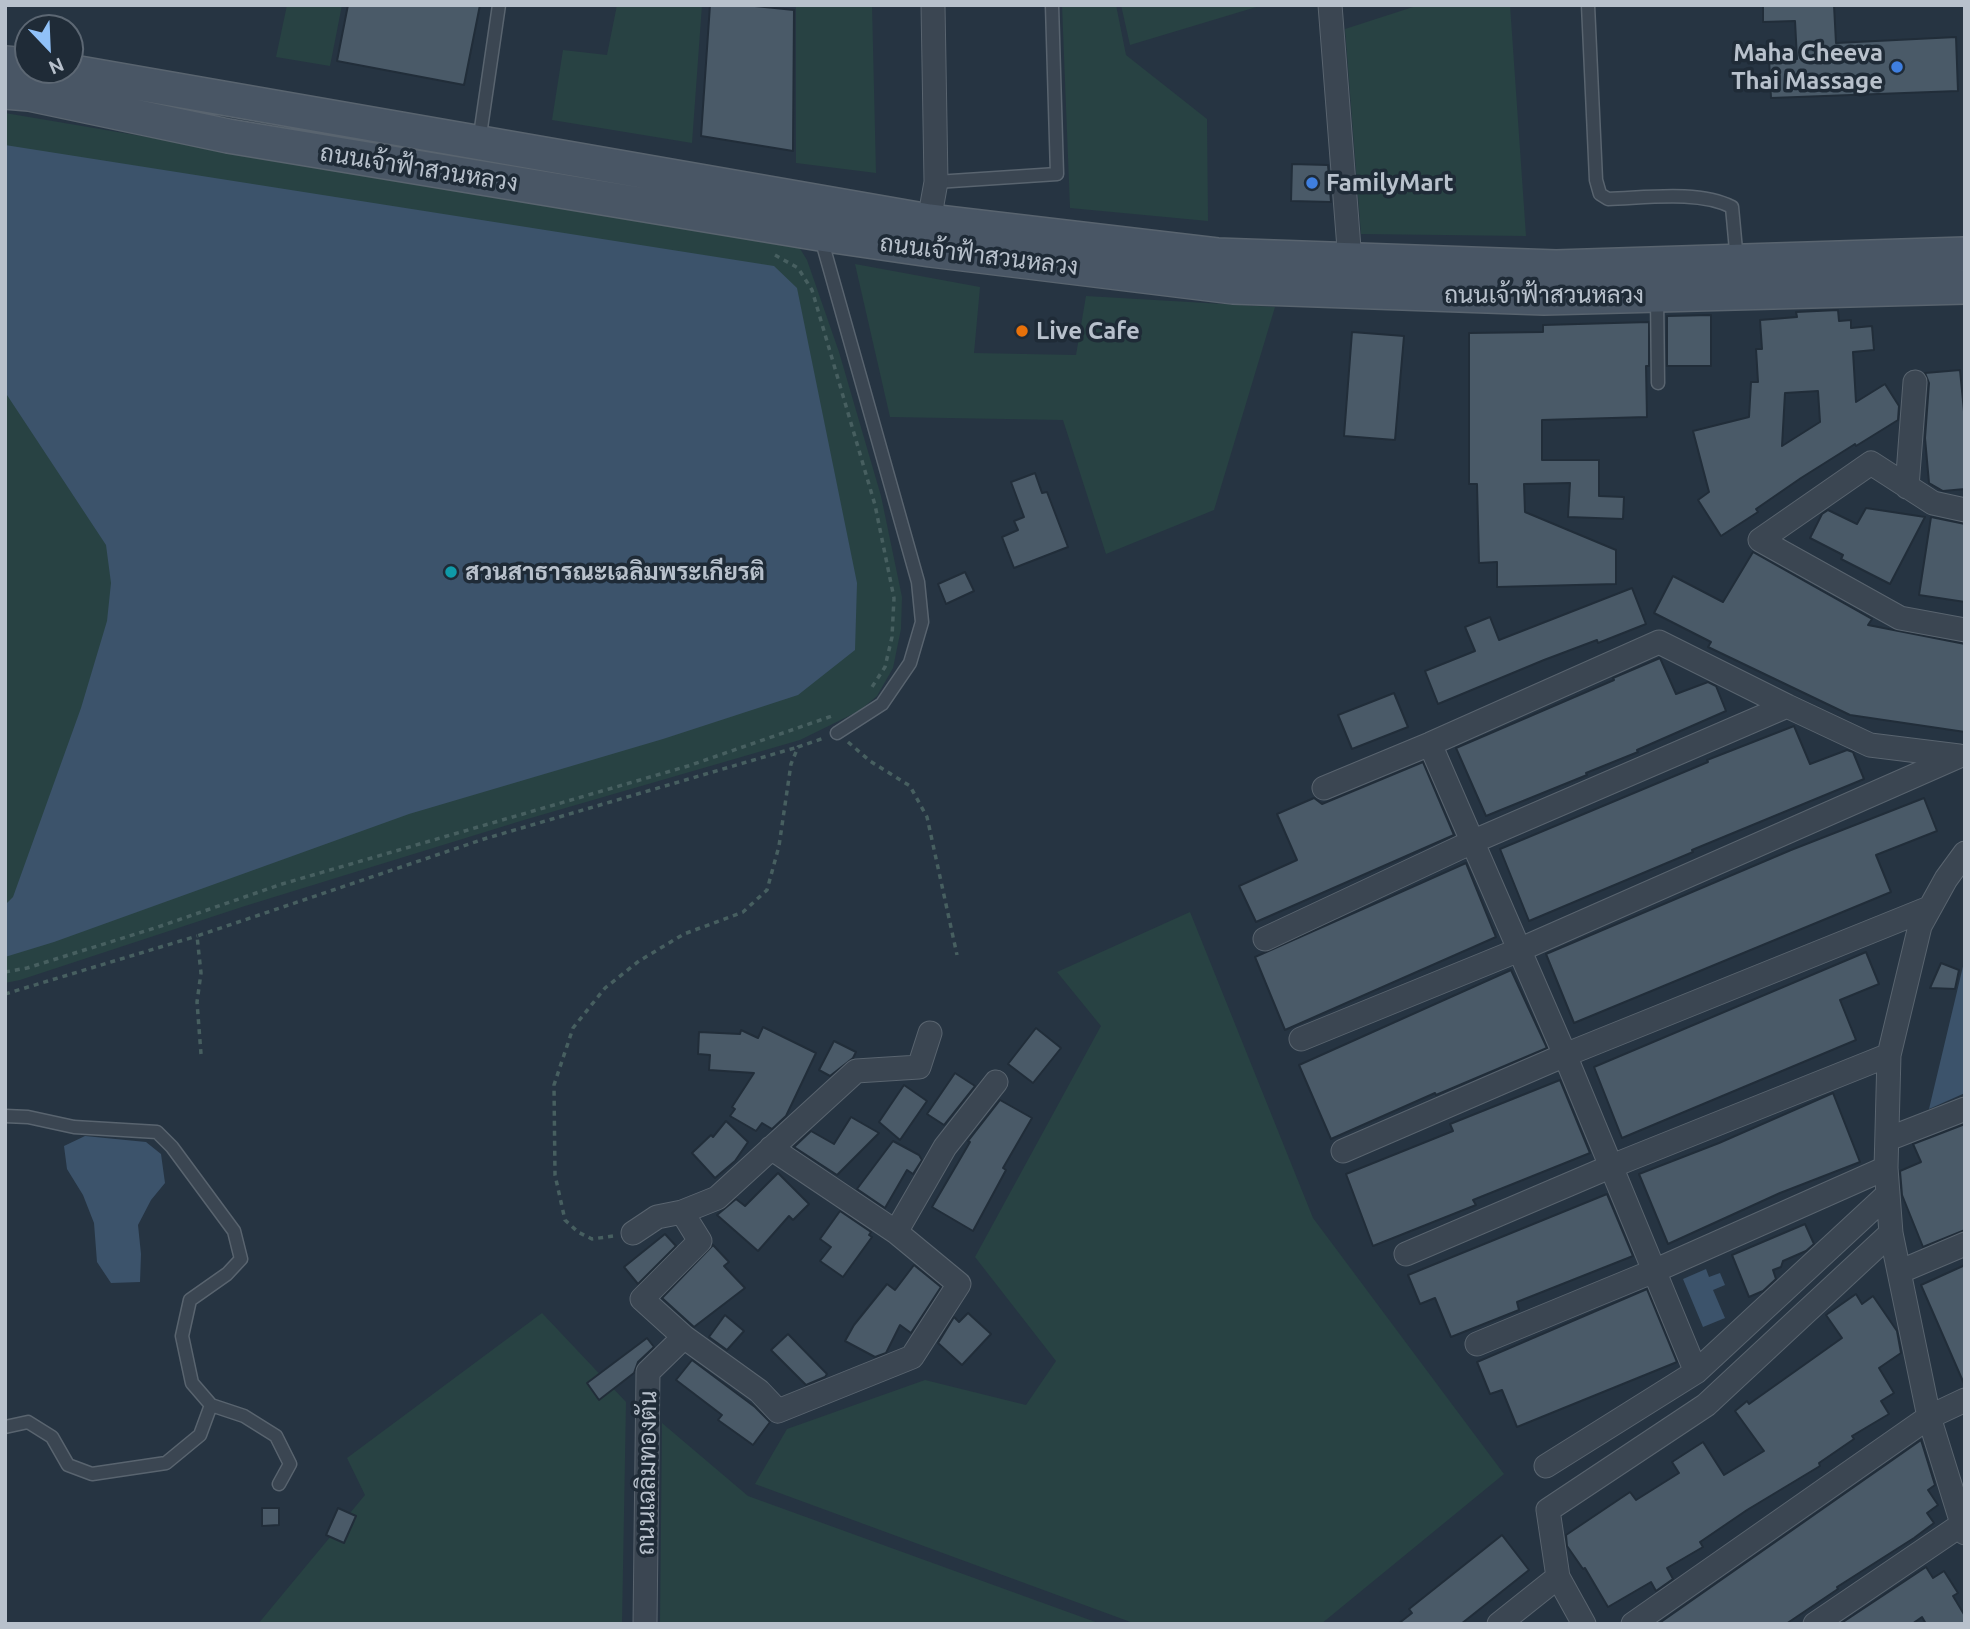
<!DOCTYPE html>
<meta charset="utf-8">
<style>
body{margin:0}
#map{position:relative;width:1970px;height:1629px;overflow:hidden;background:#263442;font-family:Ubuntu,sans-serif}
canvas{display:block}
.frame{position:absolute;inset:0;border:7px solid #b8c1cc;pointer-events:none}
.north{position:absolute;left:14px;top:14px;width:70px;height:70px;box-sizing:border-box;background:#1f2b37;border:2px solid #5c6773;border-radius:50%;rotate:157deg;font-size:19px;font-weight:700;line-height:28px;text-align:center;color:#b8c1cc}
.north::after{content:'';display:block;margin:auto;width:24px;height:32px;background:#90c1f8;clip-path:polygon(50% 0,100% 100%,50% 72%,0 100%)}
</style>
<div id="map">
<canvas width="1970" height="1629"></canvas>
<div class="frame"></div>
<div class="north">N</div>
</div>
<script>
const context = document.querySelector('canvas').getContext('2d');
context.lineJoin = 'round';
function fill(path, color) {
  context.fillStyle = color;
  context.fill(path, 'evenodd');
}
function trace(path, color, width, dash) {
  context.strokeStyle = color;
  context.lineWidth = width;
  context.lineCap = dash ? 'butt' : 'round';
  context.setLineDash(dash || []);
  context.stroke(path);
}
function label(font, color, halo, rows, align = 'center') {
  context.font = font + ' Ubuntu,Sarabun,sans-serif';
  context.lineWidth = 7;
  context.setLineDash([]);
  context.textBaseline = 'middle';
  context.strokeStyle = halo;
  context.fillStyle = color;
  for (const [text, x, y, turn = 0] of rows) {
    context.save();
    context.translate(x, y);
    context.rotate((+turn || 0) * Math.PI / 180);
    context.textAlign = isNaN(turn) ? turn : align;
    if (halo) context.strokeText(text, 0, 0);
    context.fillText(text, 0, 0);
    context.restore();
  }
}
fill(new Path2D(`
 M287,5H342L330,66L276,57Z
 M617,5H702L692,143L552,120L563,50L607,55Z
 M796,5H872L876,173L796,163Z
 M1062,5H1116L1126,55L1207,119L1208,221L1070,208Z
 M1121,5H1263L1130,45Z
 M1413,5H1510L1526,236L1361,234L1345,29L1413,7Z
 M5,113L799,247L807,260L839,352L881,496L902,597L901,629L893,668L877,696L859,711L800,740L524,820L245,906L20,980L5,983Z
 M855,264L980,287L974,353L1076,355L1086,296L1275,307L1214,510L1106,554L1063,420L890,417Z
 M1190,912L1313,1218L1504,1474L1321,1624H1136L755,1484L787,1429L925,1380L1026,1405L1056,1361L975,1257L1101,1026L1057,972Z
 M542,1313L626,1402L622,1624H258L365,1495L347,1458Z
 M662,1423L748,1496L1101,1624H660Z`), '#284243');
fill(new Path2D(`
 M5,145L774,266L797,288L857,583L855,650L798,695L663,739L409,814L54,942L5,957V905L13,897L81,708L107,621L111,583L106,545L5,392Z
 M1965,958V1093L1929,1109Z
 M85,1136L146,1142L161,1154L165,1183L151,1200L138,1225L141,1254L140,1282L111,1283L97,1262L94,1223L83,1195L67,1169L64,1146Z
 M1706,1269L1709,1277L1720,1273L1725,1285L1713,1290L1725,1318L1703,1327L1683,1279Z`), '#3c536b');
const building = new Path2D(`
 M348,5H480L464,85L337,61Z
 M710,5H745L794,10L793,151L701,136Z
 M1763,5H1834L1836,43L1956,37L1958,91L1771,98L1769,59H1797L1795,21L1763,22Z
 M1292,164L1328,165L1331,202L1291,201Z
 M1838,310L1839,321L1851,320V328L1872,326L1874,350L1853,352L1856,402L1885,384L1899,406L1898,420L1856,446L1855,444L1801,478L1756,509L1758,512L1721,536L1698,500L1709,492L1693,431L1749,417L1751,382H1758L1756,349H1762L1760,320L1797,317L1796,312ZM1818,391L1820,422L1782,446L1785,393Z
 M1711,315V366H1667V316Z
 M1649,322V366H1646L1647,417L1542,420V460H1599V496L1624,497L1623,519L1568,517L1570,483L1524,484L1525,512L1616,550V584L1497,587V562L1479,563L1477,484H1469V333L1543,332V325Z
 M1352,332L1404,336L1395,440L1344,436Z
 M1960,370L1965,422V489L1943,491L1929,483L1925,438L1929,383L1925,373Z
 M1035,473L1042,493L1047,492L1068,547L1014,568L1002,537L1018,530L1014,521L1024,517L1011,482Z
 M1866,508L1925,517L1890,584L1841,559L1843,555L1810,538L1822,514L1828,510L1857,524Z
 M1931,517L1965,524V602L1919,595Z
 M1753,552L1872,619L1868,625L1965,644V732L1850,715L1708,647L1711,642L1654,613L1673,576L1723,602Z
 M965,572L974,591L946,604L938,584Z
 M1632,588L1646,624L1598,643L1597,640L1544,660L1438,704L1425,671L1475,651L1465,627L1490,617L1499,640Z
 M1660,658L1676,694L1708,682L1716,686L1726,711L1637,750L1638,752L1586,773L1587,775L1486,816L1456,748L1614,680L1613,678Z
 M1394,693L1408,727L1352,749L1338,715Z
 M1794,726L1810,764L1847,750L1853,752L1864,779L1692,850L1693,852L1529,921L1500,849L1708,762L1707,760Z
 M1423,762L1454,835L1256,922L1239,886L1297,860L1277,814L1314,798L1322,804Z
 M1924,798L1937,831L1876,855L1891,892L1574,1023L1546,954L1791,850Z
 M1466,863L1496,937L1285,1030L1255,957Z
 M1866,952L1879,984L1840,1000L1856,1040L1622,1138L1594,1067Z
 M1941,963L1959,970L1955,989L1930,988Z
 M1511,970L1547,1048L1436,1095L1435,1093L1331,1139L1299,1065Z
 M763,1027L816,1053L786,1116L772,1129L762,1123L756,1131L730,1116L735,1109L732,1107L754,1073L709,1070L710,1055L698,1054L699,1032L740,1034L741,1030L758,1038Z
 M1036,1028L1061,1048L1033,1083L1008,1064Z
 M834,1041L856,1052L853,1058L830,1076L819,1070Z
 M955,1073L975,1086L944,1125L927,1114Z
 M1560,1080L1590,1153L1473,1200L1476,1205L1373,1246L1346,1174L1453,1131L1450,1124Z
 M904,1085L927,1101L900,1140L879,1122Z
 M1833,1093L1860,1162L1780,1193L1668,1244L1639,1174L1719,1143Z
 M1000,1100L1032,1118L1003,1168L1006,1170L973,1231L932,1207L970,1142L968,1141Z
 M851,1117L879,1133L837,1175L794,1147L811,1131L834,1144Z
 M726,1121L748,1142L735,1161L715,1178L692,1153L711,1135L713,1137Z
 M1965,1124V1230L1923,1247L1902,1195L1900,1171L1921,1162L1913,1144Z
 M893,1141L919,1155L922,1160L913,1174L907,1170L885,1208L857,1189Z
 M778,1173L809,1204L793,1220L789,1216L758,1251L717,1215L736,1199L745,1206Z
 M1607,1194L1633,1256L1517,1302L1519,1310L1451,1337L1435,1298L1420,1304L1408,1275Z
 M840,1211L871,1232L869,1235L872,1237L843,1277L820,1261L831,1247L820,1239Z
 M1805,1224L1814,1244L1806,1251L1783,1261L1781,1267L1773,1270L1776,1279L1763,1291L1749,1297L1732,1255Z
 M665,1234L676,1246L638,1284L624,1267Z
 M713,1245L729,1262L724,1266L745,1288L694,1327L662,1298Z
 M914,1265L941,1287L911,1333L900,1325L886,1353L875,1357L845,1341L854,1325L887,1284L895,1290Z
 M1965,1265V1386L1921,1285Z
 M1647,1289L1677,1362L1517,1427L1502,1390L1490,1394L1477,1362Z
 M1856,1294L1862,1304L1873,1296L1897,1331L1901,1353L1879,1368L1894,1393L1881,1401L1889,1414L1852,1436L1854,1439L1819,1463L1820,1466L1747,1510L1700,1542L1703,1547L1667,1568L1673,1579L1656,1591L1651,1582L1608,1607L1585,1568L1583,1569L1567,1546L1566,1535L1630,1492L1636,1500L1679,1473L1672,1462L1703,1442L1724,1475L1764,1451L1735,1411L1747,1401L1749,1404L1842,1338L1826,1315Z
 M968,1313L991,1334L962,1365L938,1343L954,1317L959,1322Z
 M725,1315L744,1331L727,1350L709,1337Z
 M788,1334L827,1374L825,1377L806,1385L771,1350Z
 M647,1338L654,1347L638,1362L634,1373L599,1400L587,1383Z
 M692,1360L755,1407L770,1422L753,1445L718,1420L722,1415L676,1380Z
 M1921,1440L1935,1485L1928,1490L1938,1505L1927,1513L1934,1523L1914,1538L1837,1587L1838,1589L1786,1624H1658Z
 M262,1508H279V1525L262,1526Z
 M338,1508L356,1516L344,1543L326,1535Z
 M1502,1535L1529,1570L1461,1624H1398L1412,1613L1409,1609Z
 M1926,1567L1933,1578L1944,1571L1958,1593L1953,1596L1965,1616V1624H1926L1922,1617L1912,1624H1840Z`);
fill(building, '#4a5a68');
trace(building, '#212d39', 2);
const lane = new Path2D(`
 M1588,5L1596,180L1600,194L1608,199C1645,198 1698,190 1732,207L1737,261
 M479,142L499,5
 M936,182L1057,174L1052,5
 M821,238L918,582L922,622L910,663L882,704L837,733
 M1657,296L1658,383
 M5,1116L28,1117L74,1127L157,1132L172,1147L234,1231L241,1259L227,1274L190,1300L182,1336L192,1383L211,1405L200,1435L166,1463L92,1474L68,1465L52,1437L28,1422L5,1427
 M211,1405L244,1416L276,1436L290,1464L279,1484`);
const street = new Path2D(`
 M1330,5L1350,261
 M929,221L936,182L933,5
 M1907,487L1915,382
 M1965,510L1933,503L1871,463L1760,540L1900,618L1965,630
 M1430,744L1565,1055L1696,1372
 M1324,788L1430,744L1659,642L1787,706
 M1965,853L1946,879L1920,926L1889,1055L1886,1168L1891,1233L1929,1417L1965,1533
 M1265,939L1472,842L1787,706L1870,745L1959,756
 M1301,1039L1519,950L1957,757
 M1888,1139L1965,1109
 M1343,1151L1565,1055L1929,908
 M682,1212L700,1241L642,1299L684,1337L759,1391L778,1411L912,1357L959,1284L896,1232L771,1148
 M896,1232L945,1147L996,1082
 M633,1233L657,1217L682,1212L717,1198L856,1071L919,1067L930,1033
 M1406,1254L1612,1166L1889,1055
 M1899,1272L1965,1244
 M1477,1344L1654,1271L1886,1168
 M1546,1466L1696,1372L1887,1195
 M645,1624L648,1372L684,1337
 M1499,1624L1558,1577
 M1584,1624L1558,1577L1548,1510L1706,1405L1891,1233
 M1633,1624L1929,1417L1965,1400
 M1815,1624L1961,1525`);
const secondary = new Path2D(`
 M5,63L28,65
 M62,70L929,221L1217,255L1556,267L1965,254
 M5,92L29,94L228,136L820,234L930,250L1233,287L1544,298L1965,287`);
trace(lane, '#59646f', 15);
trace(street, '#59646f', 25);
trace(secondary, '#59646f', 36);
trace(new Path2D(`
 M775,255L798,268L812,290L875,505L894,598L892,637L885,667L872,687
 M848,742L870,761L910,786L927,817L957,955
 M5,972L27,968L158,927L282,884L688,766L832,716
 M5,994L197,936
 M201,1054L197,1002L201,973L197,936L484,839L798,747
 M613,1236L592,1239L578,1232L565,1220L555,1175L554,1085L573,1028L605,988L639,961L684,934L743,912L767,890L779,846L791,764L798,747L824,738`), '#475f60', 3.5, [5, 5]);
trace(lane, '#3b4652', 12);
trace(street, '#3b4652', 23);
trace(secondary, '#495665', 33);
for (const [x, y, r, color] of [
 [1897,67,7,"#3f7fe0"],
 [1312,183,7,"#3f7fe0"],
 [1022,331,7,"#e8710a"],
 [451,572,7,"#0f9aa8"]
]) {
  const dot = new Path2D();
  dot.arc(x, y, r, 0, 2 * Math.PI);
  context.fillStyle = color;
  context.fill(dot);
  trace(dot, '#1f2b37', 2.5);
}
label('bold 24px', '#b8c1cc', '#1f2b37', [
 ["Maha Cheeva",1883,53,"right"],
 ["Thai Massage",1883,81,"right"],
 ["FamilyMart",1326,183],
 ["Live Cafe",1036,331],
 ["สวนสาธารณะเฉลิมพระเกียรติ",465,572]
], 'left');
label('24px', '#b8c1cc', '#1f2b37', [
 ["ถนนเจ้าฟ้าสวนหลวง",419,168,9],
 ["ถนนเจ้าฟ้าสวนหลวง",979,255,7],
 ["ถนนเจ้าฟ้าสวนหลวง",1544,295],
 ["ถนนเฉลิมทองตัน",647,1473,-89]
]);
</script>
